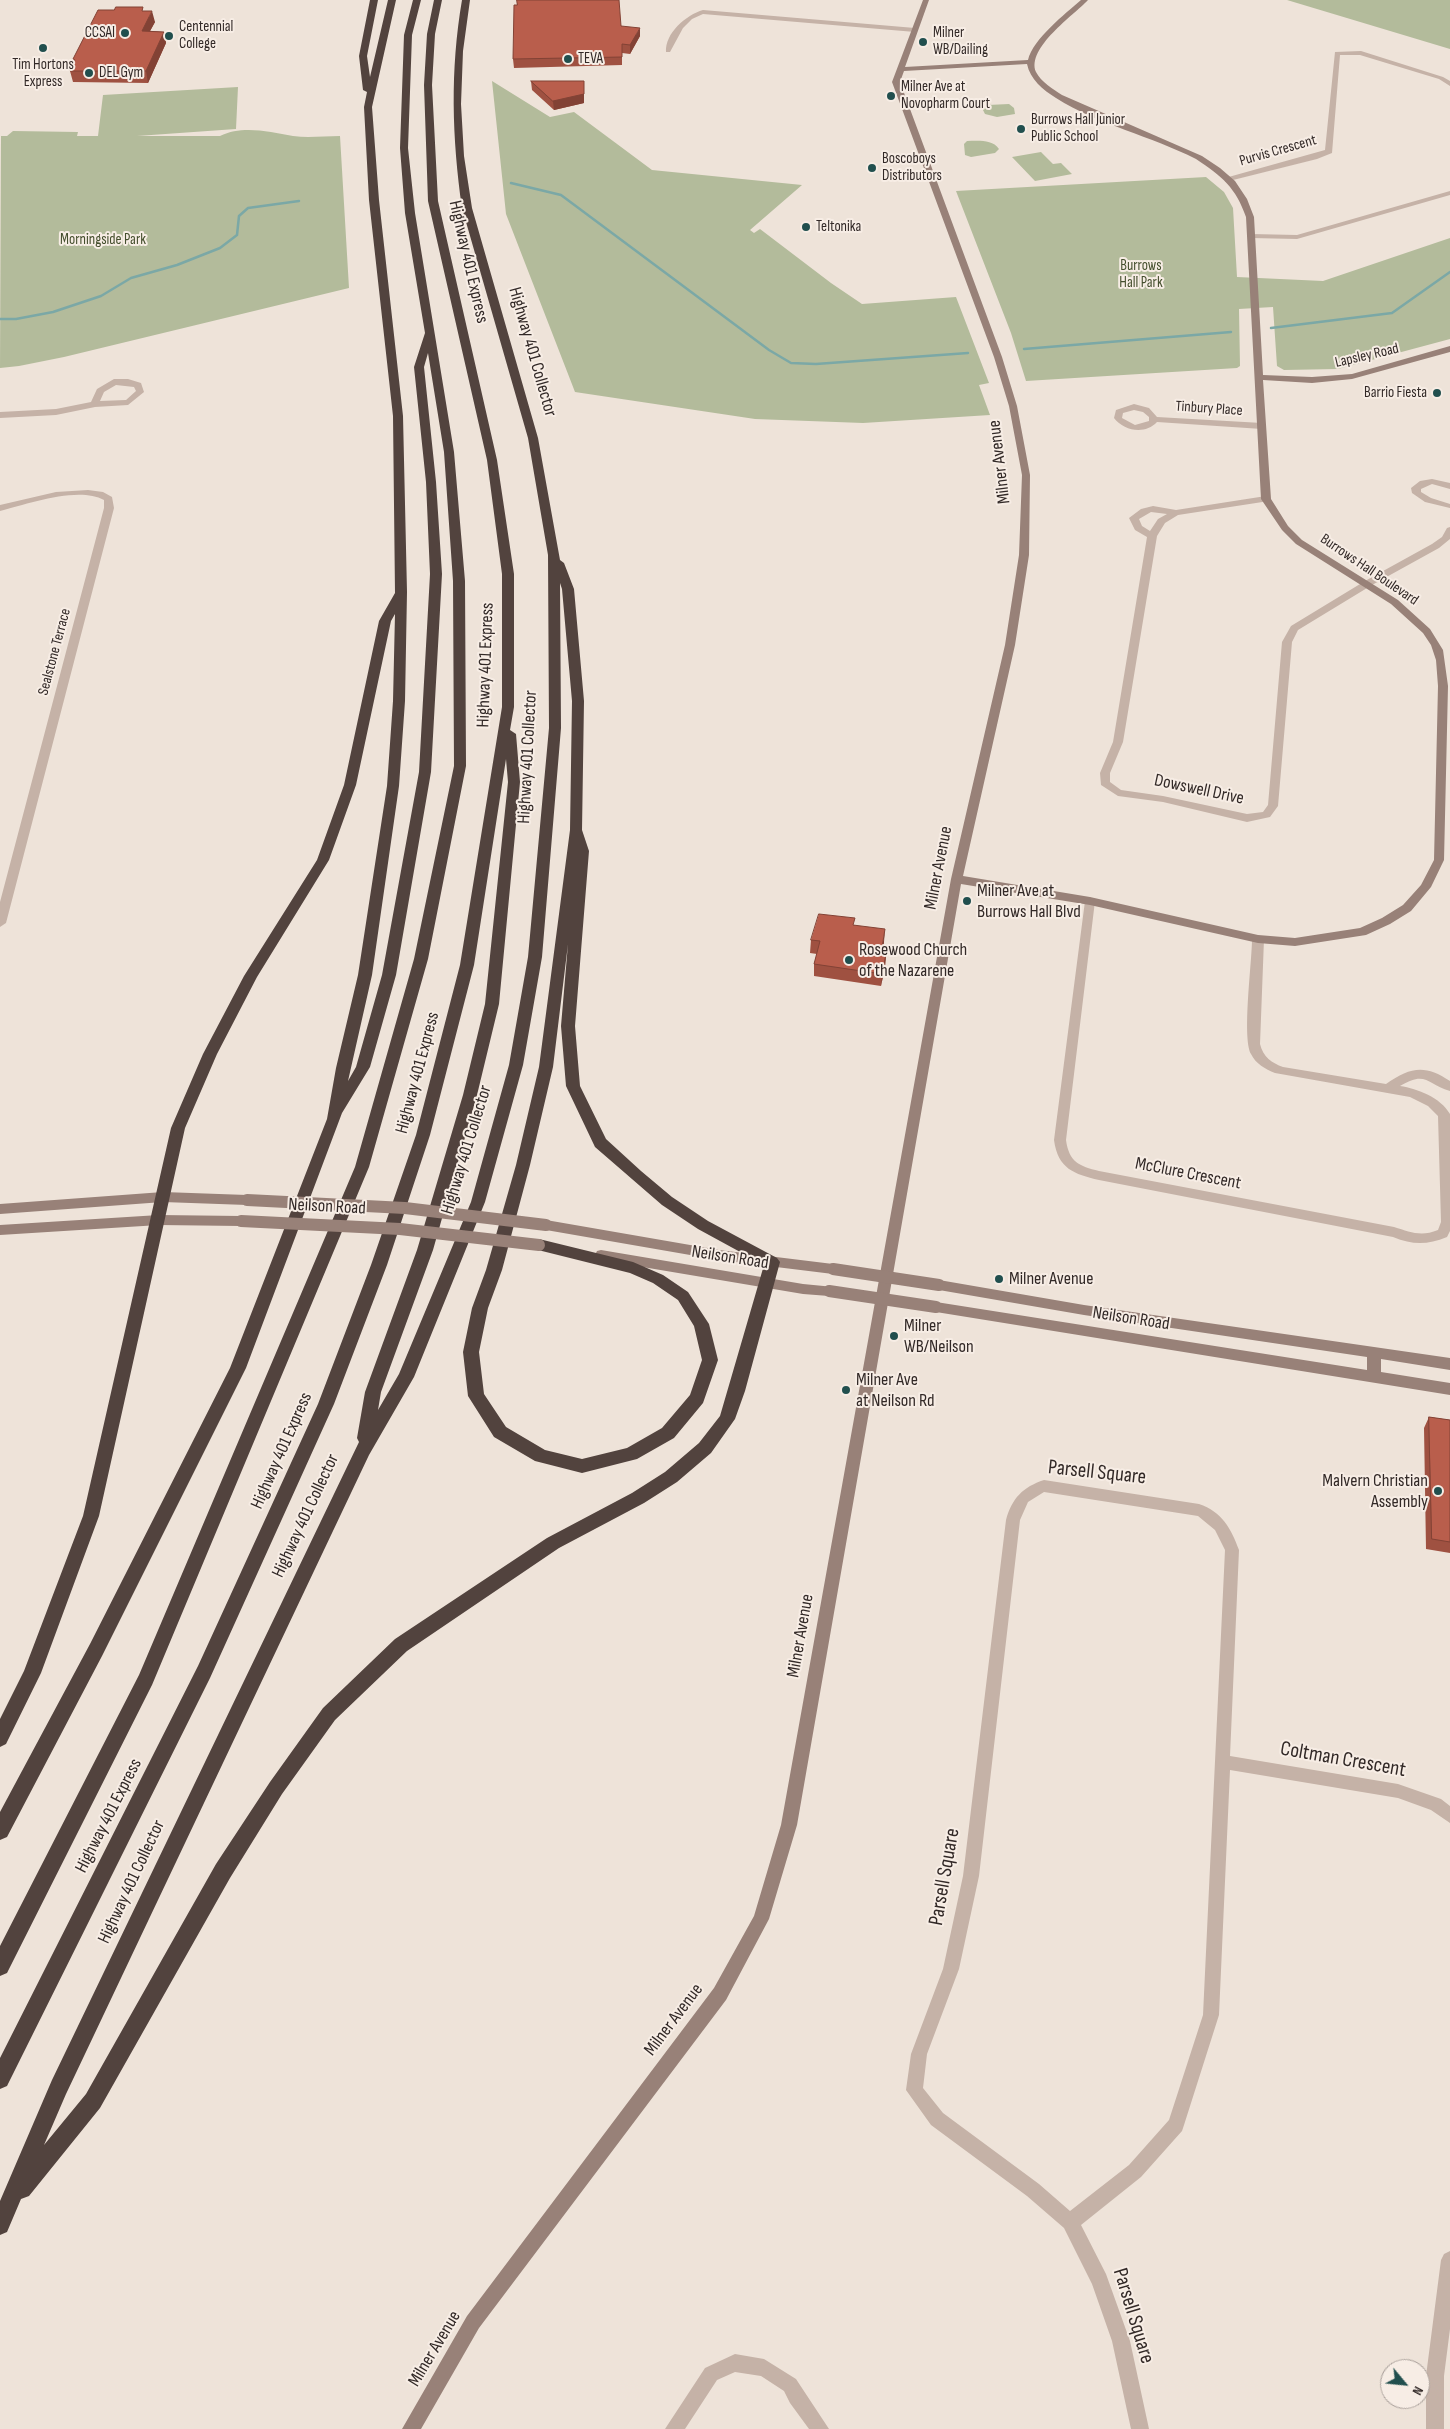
<!DOCTYPE html>
<style>
body{margin:0}
#map{position:relative;width:1450px;height:2429px;overflow:hidden;background:#eee3d9;font-family:"Sofia Sans Condensed",sans-serif}
canvas{display:block}
.north{position:absolute;left:1380px;top:2359px;width:50px;height:50px;box-sizing:border-box;background:#f7ede5;border:1px solid #a89f99;border-radius:50%;rotate:118deg;font-size:14px;font-weight:700;line-height:20px;text-align:center;color:#322927}
.north::after{content:'';display:block;margin:auto;width:18px;height:22px;background:#214f4e;clip-path:polygon(50% 0,100% 100%,50% 72%,0 100%)}
</style>
<div id="map">
<canvas width="1450" height="2429"></canvas>
<div class="north">N</div>
</div>
<script>
const context = document.querySelector('canvas').getContext('2d');
context.lineJoin = 'round';
function fill(path, color) {
  context.fillStyle = color;
  context.fill(path, 'evenodd');
}
function trace(path, color, width, dash) {
  context.strokeStyle = color;
  context.lineWidth = width;
  context.lineCap = dash ? 'butt' : 'round';
  context.setLineDash(dash || []);
  context.stroke(path);
}
function label(font, color, halo, rows, align = 'center') {
  context.font = font + ' "Sofia Sans Condensed",sans-serif';
  context.lineWidth = 4;
  context.setLineDash([]);
  context.textBaseline = 'middle';
  context.strokeStyle = halo;
  context.fillStyle = color;
  for (const [text, x, y, turn = 0] of rows) {
    context.save();
    context.translate(x, y);
    context.rotate((+turn || 0) * Math.PI / 180);
    context.textAlign = isNaN(turn) ? turn : align;
    if (halo) context.strokeText(text, 0, 0);
    context.fillText(text, 0, 0);
    context.restore();
  }
}
fill(new Path2D(`
 M1287,0H1450V49Z
 M492,81L550,117L574,112L652,170L802,185L750,230L754,233L760,229L831,283L862,304L956,297L989,383L979,385L990,415L863,423L755,419L575,392L506,214Z
 M238,87L236,129L137,136H220C243,125 269,132 293,136C308,138 324,136 340,136L349,288L64,357L19,366L0,368L1,136H7L13,131L78,132L77,136H98L103,95Z
 M1009,104L1014,108L1015,114L997,117L985,114L982,108L988,105Z
 M967,141C978,141 992,139 999,149L995,153L971,157L965,155L964,144Z
 M1041,152L1053,164L1061,163L1072,174L1035,181L1012,157Z
 M1206,177L1224,192L1233,208L1237,277L1323,281L1450,238V339L1338,369L1284,370L1277,366L1273,307L1239,309L1240,366L1237,368L1026,381L1011,333L956,191Z`), '#b3bb9b');
trace(new Path2D(`
 M511,183L561,195L769,350L791,363L816,364L968,353
 M0,319H16L53,312L101,296L131,278L177,265L220,248L237,235L239,216L248,208L299,201
 M1271,328L1392,313L1450,272
 M1024,349L1231,332`), '#7ba8a6', 2.5);
fill(new Path2D(`
 M703,10L915,28L918,30L915,32L703,14L692,19L683,28L670,52H666C665,33 686,15 703,10Z
 M1335,52L1361,51L1443,77L1450,81V86L1439,79L1360,55H1340L1332,153L1317,159L1225,182V178L1325,150Z
 M1450,191V195L1297,239L1251,238L1247,236L1251,234L1297,235Z
 M114,379H128L141,383L144,392L128,405L95,407L56,415L0,418V412L56,409L91,402L97,389ZM116,385L134,387L136,391L126,400L100,401L104,392Z
 M1134,404L1149,408L1157,417L1262,423L1266,426L1262,429L1157,422C1145,435 1124,431 1114,418L1116,410ZM1134,410L1143,412L1149,417V421L1135,425L1122,418L1123,413Z
 M1432,479L1450,483V489L1432,484L1421,489V492L1431,498L1450,504V508L1425,502L1412,493L1411,488L1420,481Z
 M88,490L103,492L112,497L114,508L6,923L0,927V902L104,508V500C78,486 28,504 0,511V505L56,492Z
 M1266,496L1269,497V501L1178,515L1165,523L1157,536L1123,742L1110,773V782L1121,790L1163,796L1247,814L1263,812L1268,805L1282,642L1291,626L1365,581L1432,544L1442,537L1447,528L1450,527V539L1439,548L1372,585L1298,630L1292,642L1278,806L1270,817L1247,822L1163,802L1118,796L1101,785L1100,773L1113,742L1147,537L1135,530L1129,518L1141,509L1153,506L1176,510ZM1151,512L1167,514L1158,519L1150,531L1142,526L1139,519Z
 M1090,897L1095,901L1066,1140C1069,1162 1079,1166 1099,1171L1394,1227C1410,1232 1421,1237 1438,1230L1441,1222L1438,1116L1428,1106L1410,1097L1275,1073C1265,1069 1256,1064 1251,1054C1242,1036 1252,963 1252,939L1258,935L1264,939L1260,1044C1263,1057 1272,1063 1283,1067L1386,1084C1410,1067 1425,1064 1450,1081V1091C1427,1084 1426,1070 1400,1086C1418,1089 1440,1097 1450,1114V1231L1447,1237C1427,1245 1413,1245 1393,1237L1099,1180C1074,1174 1058,1169 1054,1140L1085,901Z
 M1044,1480L1199,1504C1222,1512 1231,1528 1239,1550L1230,1756L1398,1784L1441,1799L1450,1806V1823L1431,1810L1398,1798L1230,1770L1219,2015L1184,2125L1182,2131L1141,2177L1081,2225L1106,2274L1130,2341L1149,2429H1131L1112,2341L1092,2284L1064,2228L1027,2196L931,2125L906,2090L911,2054L943,1969L963,1876L1006,1520C1012,1498 1023,1487 1044,1480ZM1044,1492L1198,1516L1215,1530L1225,1550L1203,2015L1169,2120L1129,2165L1070,2211L1039,2184L943,2113L923,2088L927,2054L959,1969L979,1876L1020,1520L1028,1502Z
 M1450,2251V2329L1444,2376V2429H1426V2376L1441,2260L1444,2254Z
 M735,2354L764,2359L796,2379L829,2429H809L790,2403L784,2391L761,2376L735,2372L717,2380L685,2429H665L705,2368Z`), '#c5b2a7');
fill(new Path2D(`
 M923,0H929L905,67L1028,60C1033,39 1065,14 1081,0H1088C1074,15 1026,48 1036,72C1041,82 1053,89 1062,95L1202,156L1220,168L1235,181L1247,199L1254,217L1263,375L1312,377L1352,374L1450,346V352L1352,379L1312,383L1263,380L1271,499L1288,526L1302,540L1398,600L1430,629L1443,650L1448,686L1444,860L1431,887L1411,911L1390,924L1366,935L1295,946L1258,943L1090,905L961,884L797,1825L769,1919L726,2000L479,2328L421,2429H402L467,2316L714,1988L754,1916L781,1825L951,879L1005,645L1019,555L1022,475L1009,406L994,357L892,82ZM1027,64C1030,79 1043,90 1056,98C1099,125 1151,136 1196,159C1222,176 1236,188 1246,217L1261,499L1282,530L1296,544L1391,604L1423,633L1431,645L1436,660L1438,686L1434,860L1421,885L1403,905L1382,918L1360,928L1295,938L1258,935L1090,897L963,876L1015,645L1029,555L1030,475L1017,406L1002,357L900,82L904,71Z
 M163,1192L247,1195L251,1197L253,1200L251,1203L247,1205L163,1202L0,1214V1204Z
 M159,1215L241,1216L245,1218L247,1221L245,1224L241,1226L159,1225L0,1235V1225Z
 M546,1220L719,1250L833,1264L838,1265L839,1269L838,1273L833,1274L719,1260L546,1230L542,1229L540,1225L542,1221Z
 M601,1250L803,1284L834,1287L835,1291L834,1295L829,1296L803,1294L601,1260L597,1259L595,1255L597,1251Z
 M939,1280L1084,1305L1450,1358V1370L1381,1359V1372L1450,1383V1395L936,1312L931,1311L930,1307L931,1303L936,1302L1367,1370V1357L1084,1315L939,1290L934,1289L933,1285L934,1281Z`), '#988178');
fill(new Path2D(`
 M370,0H378L367,56L370,77L388,0H396L372,107L379,200L403,416L407,592L405,701L399,786L372,975L348,1081L356,1067L382,975L419,772L430,574L426,482L414,367L425,333L405,213L400,148L404,35L413,0H421L412,35L408,148L415,213L454,452L465,581L466,766L428,959L369,1167L152,1685L7,1973L0,1976V1946L139,1675L355,1167L414,959L454,766L453,581L444,452L428,353L424,367L436,482L442,574L431,772L396,975L370,1067L342,1113L246,1368L102,1656L7,1837L0,1840V1812L90,1644L230,1368L327,1119L336,1068L358,975L387,786L393,701L395,614L391,621L356,785L329,860L257,977L217,1054L185,1128L99,1516L41,1673L6,1744L0,1747V1719L24,1671L83,1516L171,1128L203,1054L244,976L317,860L344,785L379,621L395,593L393,416L369,200L364,107L367,92L363,90L359,56Z
 M434,0H442L435,34L432,85L438,201L497,460L514,574V707L510,730L516,734L520,782L499,1004L477,1095L433,1250L381,1392L378,1410L399,1374L471,1202L509,1065L528,957L549,728L548,555L528,438L462,208C452,138 450,70 462,0H470L463,51L461,104L464,156L472,208L538,438L560,560L564,563L574,589L584,701L582,830L589,851L575,1026L580,1086L606,1139L641,1171L672,1197L708,1221L777,1258L780,1262L745,1391L735,1419L711,1453L677,1482L644,1503L559,1548L407,1651L335,1720L282,1794L230,1878L100,2108L29,2196L21,2199L7,2232L0,2235V2201L52,2080L359,1442L357,1438L365,1392L417,1250L463,1095L485,1004L508,782L506,759L474,965L430,1135L387,1265L334,1404L210,1678L7,2086L0,2089V2058L198,1666L318,1404L371,1265L416,1135L460,965L502,707V574L487,460L428,201L424,85L427,34ZM560,583L562,589L572,701L570,830L539,1067L516,1165L486,1270L472,1308L463,1352L468,1396L494,1437L535,1461L582,1473L637,1459L674,1438L703,1403L718,1360L709,1324L688,1292L663,1275L633,1262L539,1239L534,1241L531,1245L534,1249L630,1273L653,1283L678,1300L694,1326L702,1360L690,1395L662,1428L627,1448L582,1459L545,1450L506,1427L484,1394L479,1352L488,1308L502,1270L530,1165L553,1067L568,944L561,1026L566,1086L595,1147L662,1205L698,1229L764,1265L720,1416L699,1443L665,1472L632,1493L547,1538L395,1639L323,1708L270,1782L216,1864L86,2094L44,2145L66,2094L369,1455L414,1377L485,1202L523,1065L542,957L561,728Z`), '#52433e');
trace(new Path2D(`
 M247,1200L405,1208L546,1225
 M241,1221L400,1229L539,1245
 M833,1269L939,1285
 M829,1291L936,1307`), '#988178', 12);
fill(new Path2D(`
 M517,5L621,26L640,36L630,54L622,53V65L514,68L513,59Z
 M144,11L155,22L150,31L164,32L166,43L148,83L73,82L70,71L74,62L73,59Z
 M531,81H584V103L554,110L532,90Z
 M854,925L884,942L882,954H886L885,967L881,986L814,976V964L817,954L810,953L811,940Z
 M1429,1417L1450,1420V1553L1426,1549L1424,1428Z`), '#9f5141');
fill(new Path2D(`
 M152,11L155,22L144,42L142,31Z
 M640,28V36L630,54V45Z
 M164,32L166,43L148,83L146,71Z
 M584,81V103L554,110L553,101Z
 M885,929L884,942L880,966L881,954Z
 M886,954L885,967L881,986L882,974Z`), '#824235');
const building = new Path2D(`
 M517,0H619L621,26L640,28L630,45L622,44V57L513,59L514,5H517Z
 M116,7H143L142,11H152L142,31L164,32L146,71H70L75,60L73,59L98,10H114Z
 M531,81H584V94L553,101Z
 M819,914L855,918L853,925L885,929L881,954H886L882,974L814,964L820,941L811,940Z
 M1429,1417L1450,1420V1542L1432,1539Z`);
fill(building, '#b95e4c');
trace(building, '#824235', 1);
for (const [x, y, r, color] of [
 [125,33,5,"#214f4e"],
 [169,36,5,"#214f4e"],
 [923,42,5,"#214f4e"],
 [43,48,5,"#214f4e"],
 [568,59,5,"#214f4e"],
 [89,73,5,"#214f4e"],
 [891,96,5,"#214f4e"],
 [1021,129,5,"#214f4e"],
 [872,168,5,"#214f4e"],
 [806,227,5,"#214f4e"],
 [1437,393,5,"#214f4e"],
 [967,901,5,"#214f4e"],
 [849,960,5,"#214f4e"],
 [999,1279,5,"#214f4e"],
 [894,1336,5,"#214f4e"],
 [846,1390,5,"#214f4e"],
 [1438,1491,5,"#214f4e"]
]) {
  const dot = new Path2D();
  dot.arc(x, y, r, 0, 2 * Math.PI);
  context.fillStyle = color;
  context.fill(dot);
  trace(dot, '#f7ede5', 2);
}
label('15px', '#322927', '#f7ede5', [
 ["Centennial",179,27],
 ["College",179,44],
 ["CCSAI",115,33,"right"],
 ["Milner",933,33],
 ["WB/Dailing",933,50],
 ["TEVA",578,59],
 ["Tim Hortons",43,65,"center"],
 ["Express",43,82,"center"],
 ["DEL Gym",99,73],
 ["Milner Ave at",901,87],
 ["Novopharm Court",901,104],
 ["Burrows Hall Junior",1031,120],
 ["Public School",1031,137],
 ["Boscoboys",882,159],
 ["Distributors",882,176],
 ["Teltonika",816,227],
 ["Barrio Fiesta",1427,393,"right"]
], 'left');
label('15px', '#322927', '#f7ede5', [
 ["Purvis Crescent",1278,151,-16],
 ["Lapsley Road",1367,356,-13],
 ["Tinbury Place",1209,409,4],
 ["Burrows Hall Boulevard",1369,570,34],
 ["Sealstone Terrace",55,652,-75]
]);
label('15px', '#444e2d', '#f7ede5', [
 ["Morningside Park",103,240],
 ["Burrows",1141,266],
 ["Hall Park",1141,283]
]);
label('18px', '#322927', '#f7ede5', [
 ["Highway 401 Express",468,262,77],
 ["Highway 401 Collector",532,352,74],
 ["Milner Avenue",1000,462,-97],
 ["Highway 401 Express",486,665,-88],
 ["Highway 401 Collector",528,757,-87],
 ["Dowswell Drive",1199,790,12],
 ["Milner Avenue",939,868,-79],
 ["Highway 401 Express",418,1073,-75],
 ["Highway 401 Collector",467,1150,-73],
 ["McClure Crescent",1188,1174,11],
 ["Neilson Road",327,1207,3],
 ["Neilson Road",730,1258,9],
 ["Neilson Road",1131,1319,9],
 ["Highway 401 Express",282,1451,-66],
 ["Highway 401 Collector",306,1516,-65],
 ["Milner Avenue",801,1636,-80],
 ["Highway 401 Express",109,1816,-63],
 ["Highway 401 Collector",132,1882,-65],
 ["Milner Avenue",674,2020,-53],
 ["Milner Avenue",435,2349,-59]
]);
label('18px', '#322927', '#f7ede5', [
 ["Milner Ave at",977,891],
 ["Burrows Hall Blvd",977,912],
 ["Rosewood Church",859,950],
 ["of the Nazarene",859,971],
 ["Milner Avenue",1009,1279],
 ["Milner",904,1326],
 ["WB/Neilson",904,1347],
 ["Milner Ave",856,1380],
 ["at Neilson Rd",856,1401],
 ["Malvern Christian",1428,1481,"right"],
 ["Assembly",1428,1502,"right"]
], 'left');
label('21px', '#322927', '#f7ede5', [
 ["Parsell Square",1097,1473,6],
 ["Coltman Crescent",1343,1760,10],
 ["Parsell Square",945,1877,-80],
 ["Parsell Square",1133,2316,73]
]);
</script>
